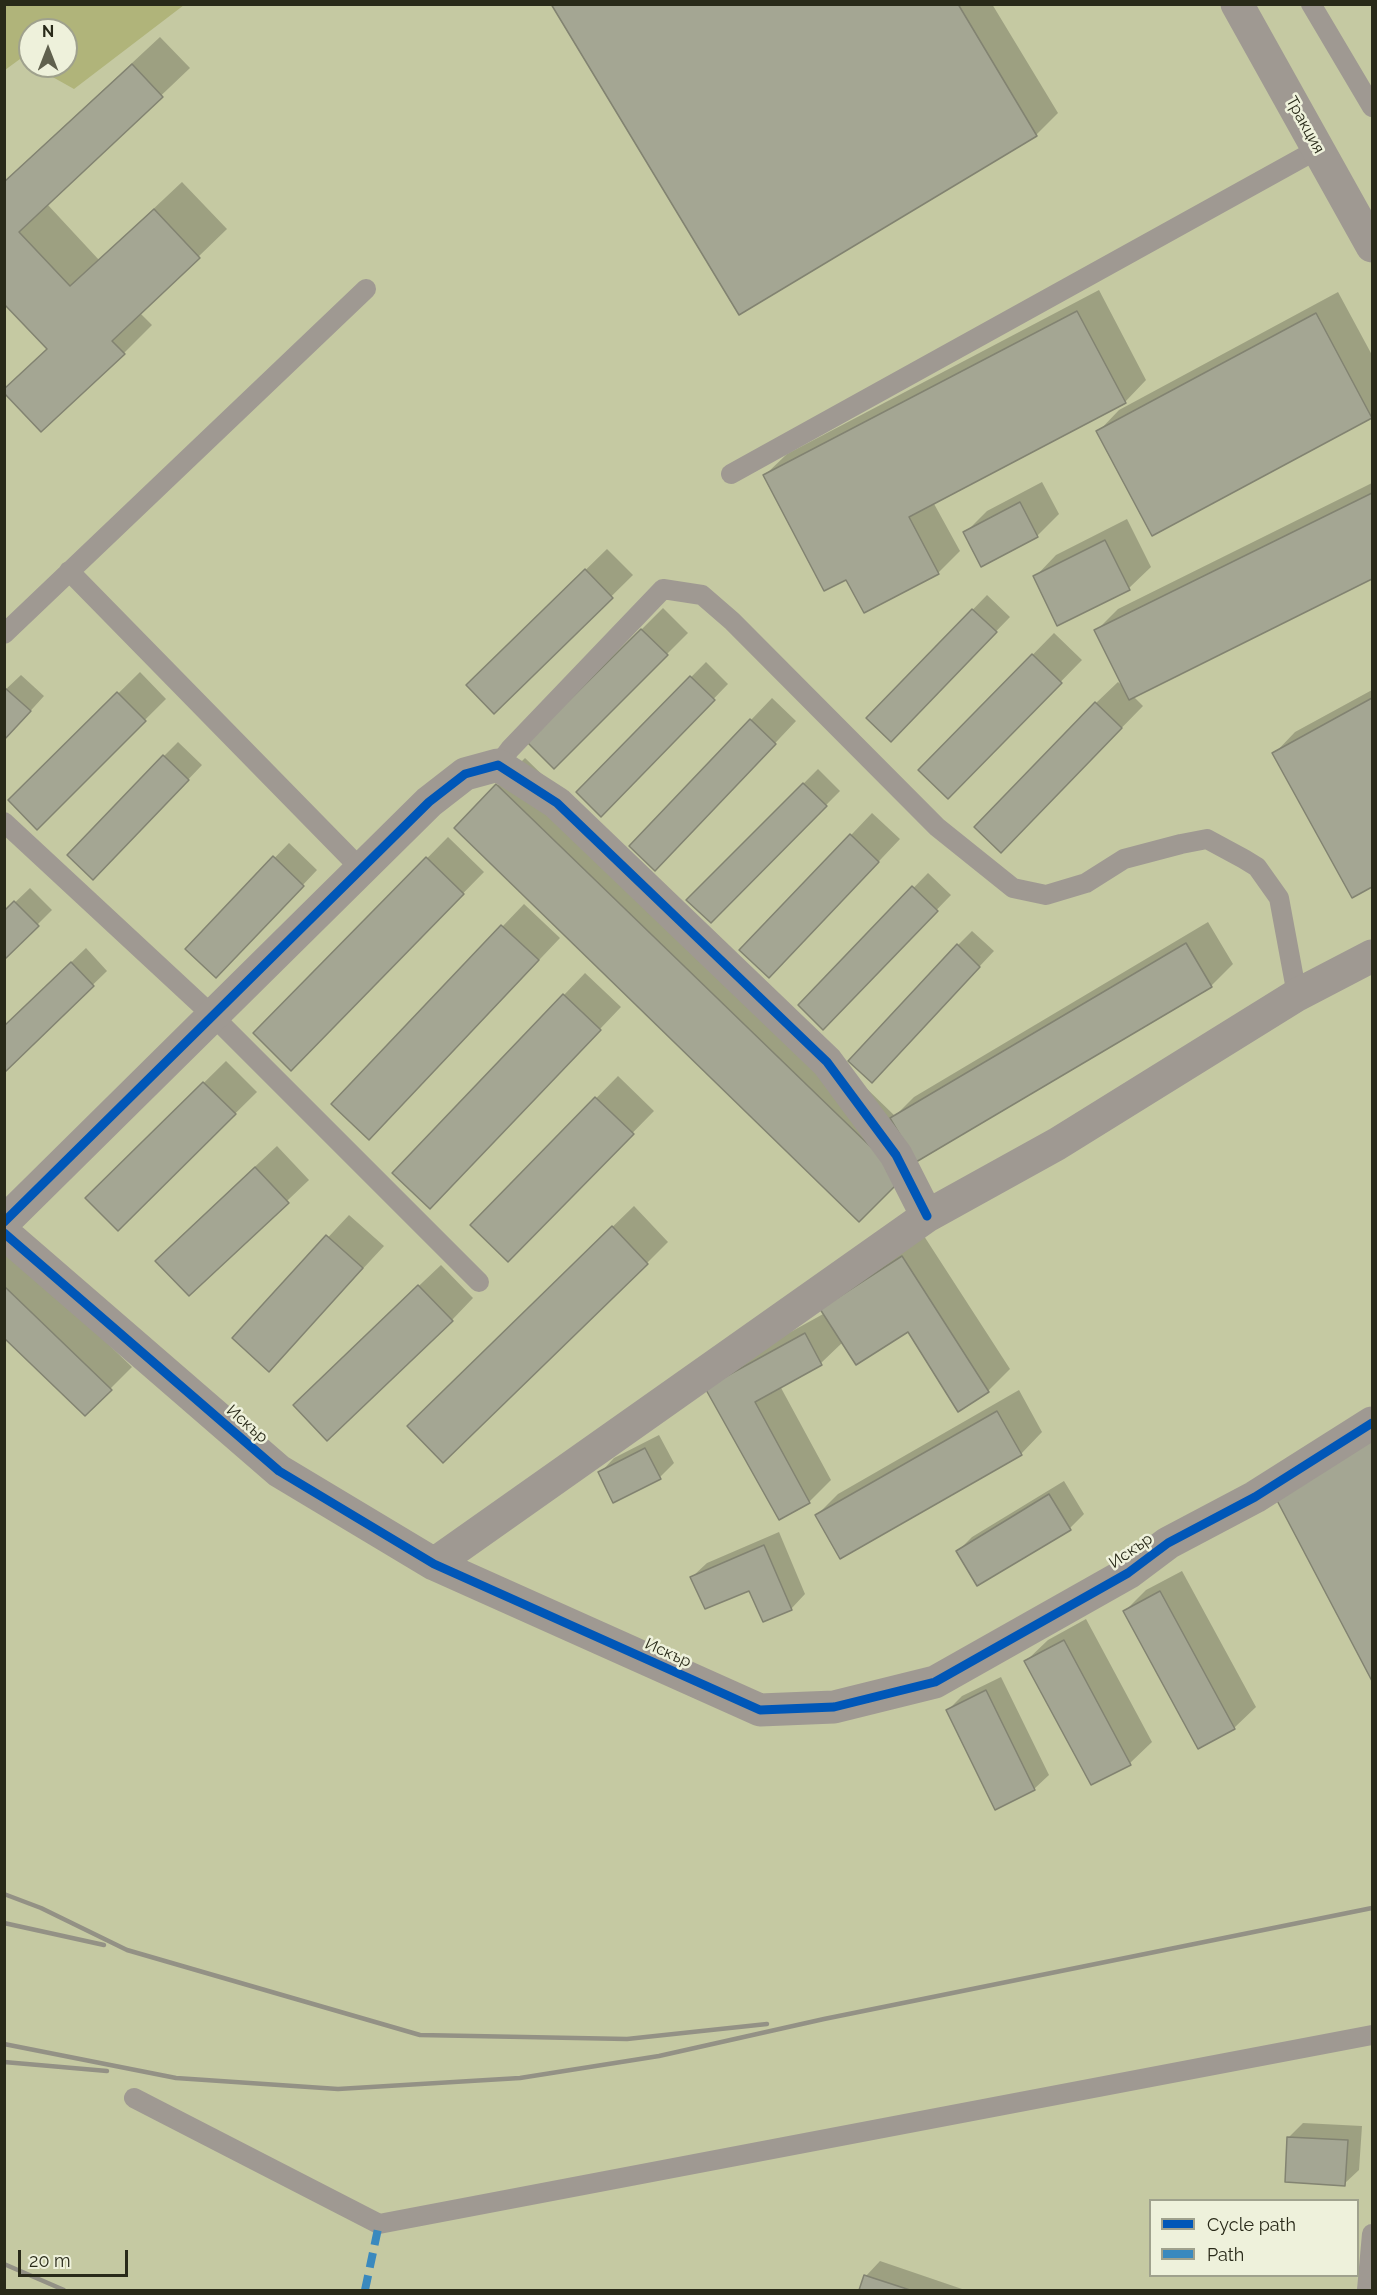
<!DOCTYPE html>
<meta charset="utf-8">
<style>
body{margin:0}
#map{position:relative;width:1377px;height:2295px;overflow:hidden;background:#c6c8b0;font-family:Raleway,sans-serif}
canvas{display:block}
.frame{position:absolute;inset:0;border:6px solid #292a19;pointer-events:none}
.legend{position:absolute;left:1149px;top:2199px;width:210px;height:78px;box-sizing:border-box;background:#eef1db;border:2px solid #9fa18d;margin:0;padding:8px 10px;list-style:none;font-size:18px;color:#292a19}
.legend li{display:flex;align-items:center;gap:12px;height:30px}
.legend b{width:30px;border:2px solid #9fa18d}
.north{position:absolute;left:18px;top:18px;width:60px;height:60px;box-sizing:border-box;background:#eef1db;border:2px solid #9fa18d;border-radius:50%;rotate:0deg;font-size:16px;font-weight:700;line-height:24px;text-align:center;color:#292a19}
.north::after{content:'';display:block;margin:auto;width:21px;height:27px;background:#60614e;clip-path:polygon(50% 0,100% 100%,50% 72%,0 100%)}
.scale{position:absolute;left:18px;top:2250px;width:110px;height:27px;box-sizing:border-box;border:3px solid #292a19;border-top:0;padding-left:8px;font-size:18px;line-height:21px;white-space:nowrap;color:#292a19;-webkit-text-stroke:4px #eef1db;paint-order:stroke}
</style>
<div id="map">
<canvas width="1377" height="2295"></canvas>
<div class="frame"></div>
<ul class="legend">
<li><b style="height:8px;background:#0057b8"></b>Cycle path</li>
<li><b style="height:8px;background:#3a89be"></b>Path</li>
</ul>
<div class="north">N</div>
<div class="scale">20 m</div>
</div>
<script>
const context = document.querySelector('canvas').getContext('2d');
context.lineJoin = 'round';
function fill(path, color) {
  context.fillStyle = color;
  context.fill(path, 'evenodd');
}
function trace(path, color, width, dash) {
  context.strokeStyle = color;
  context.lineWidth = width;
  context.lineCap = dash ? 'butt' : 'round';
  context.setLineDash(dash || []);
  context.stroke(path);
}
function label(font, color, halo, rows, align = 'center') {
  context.font = font + ' Raleway,sans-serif';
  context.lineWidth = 5;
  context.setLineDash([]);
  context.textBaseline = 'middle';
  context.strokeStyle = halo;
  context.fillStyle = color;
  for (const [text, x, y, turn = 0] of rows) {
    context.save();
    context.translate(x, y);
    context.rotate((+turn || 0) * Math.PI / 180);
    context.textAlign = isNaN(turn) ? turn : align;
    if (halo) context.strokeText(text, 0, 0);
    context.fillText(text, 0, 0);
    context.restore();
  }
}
fill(new Path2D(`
 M5,5H1372V2290H5ZM30,30H66V66H30ZM1150,2200H1358V2276H1150Z`), '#c5c9a2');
fill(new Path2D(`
 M5,4H184V5L74,89L33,66H66V30H30V64L20,59L5,70Z`), '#b0b47a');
fill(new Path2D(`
 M553,4H992L1058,113L1036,135Z
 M160,37L190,68L47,204L99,260L182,182L227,229L140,313L152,325L124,353L48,348L4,182Z
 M1099,290L1146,380L1125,402L933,502L960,551L938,573L847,578L765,475L787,454Z
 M1338,292L1372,355V416L1153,534L1098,432L1119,410Z
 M1042,482L1059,514L1038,535L982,565L965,533L987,511Z
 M1372,483V577L1133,696L1143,706L1022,830L1096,703L1118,682L1125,688L1096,631L1118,609Z
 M1127,519L1151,567L1129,588L1035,577L1056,555Z
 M607,549L633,575L494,712L468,685Z
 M987,595L1010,617L905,725L868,718Z
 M663,608L688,633L554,767L529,742Z
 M1054,633L1082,660L948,797L920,770Z
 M706,662L728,684L601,815L578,792Z
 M140,672L166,699L37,827L10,800Z
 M21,675L44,696L4,740V691Z
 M1372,690V885L1352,896L1274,754L1295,732Z
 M772,698L796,721L677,847L631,846Z
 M178,742L202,765L108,864L164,756Z
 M525,758L895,1116L914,1097L1208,922L1233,964L1212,985L922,1157L859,1220L497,786Z
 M818,769L840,791L711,921L688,900Z
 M872,813L900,839L790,955L742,950Z
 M448,837L484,872L291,1069L255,1033Z
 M289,843L317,870L230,962L187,949Z
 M928,873L951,895L837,1013L800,1005Z
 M30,888L52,910L4,958V913Z
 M524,904L560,938L391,1116L333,1104Z
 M972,931L994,951L886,1066L958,945Z
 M86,948L107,971L4,1071V1027Z
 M585,973L621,1007L451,1185L564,995Z
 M226,1061L257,1092L118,1229L87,1198Z
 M618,1076L654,1111L508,1260L472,1225Z
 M277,1146L309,1180L189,1294L178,1239Z
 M634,1206L668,1242L647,1263L430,1404Z
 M349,1215L384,1246L269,1370L234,1338Z
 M924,1236L1010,1369L988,1391L908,1330L843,1342L821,1363L780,1386L831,1480L809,1502L779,1518L729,1366L825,1313L822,1309Z
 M4,1244L132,1367L85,1414L4,1336Z
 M441,1265L473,1298L452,1320L316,1383Z
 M1019,1390L1042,1432L1021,1454L817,1515L838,1494Z
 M1372,1428V1677L1273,1490Z
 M659,1435L674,1463L660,1477L600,1473L614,1458Z
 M1064,1481L1084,1514L1070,1528L958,1551L972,1537Z
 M779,1532L805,1594L791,1609L750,1589L692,1577L707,1563Z
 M1182,1571L1256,1707L1234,1728L1125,1611L1146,1590Z
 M1086,1619L1152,1742L1130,1763L1026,1661L1048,1640Z
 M1001,1677L1049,1775L1034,1789L948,1710L962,1696Z
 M1303,2123L1362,2126L1359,2170L1344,2184L1289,2137Z
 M880,2261L965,2290H861L866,2276Z`), '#0003');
const building = new Path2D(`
 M551,4H958L1037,136L739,315Z
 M132,64L163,97L19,232L70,286L154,209L200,258L112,341L125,354L41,432L4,393V389L47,349L4,304V182Z
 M1077,311L1126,403L909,517L939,574L864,613L846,580L824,591L763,475Z
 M1316,313L1372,418L1152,536L1096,431Z
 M1372,493V579L1129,700L1094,630Z
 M1020,502L1038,537L981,567L963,532Z
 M1105,540L1130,590L1057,626L1033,576Z
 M585,569L613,598L494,714L466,685Z
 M972,609L997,632L891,742L866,718Z
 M641,629L668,655L554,769L527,742Z
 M1032,654L1062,683L948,799L918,770Z
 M690,676L715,700L601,817L576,792Z
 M5,688L31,711L4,740V689Z
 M117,692L146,721L37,830L8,800Z
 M1372,698V887L1352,898L1272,753Z
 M1095,702L1122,728L1001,853L974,827Z
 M750,719L776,744L655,871L629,846Z
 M163,755L189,780L93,880L67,855Z
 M803,783L827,806L711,923L686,900Z
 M496,784L903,1178L859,1222L454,828Z
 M850,834L879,862L769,978L739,950Z
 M273,856L304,886L216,978L185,949Z
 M426,857L464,894L291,1071L253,1033Z
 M912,886L938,911L823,1030L798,1005Z
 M14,901L39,926L4,960V911Z
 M501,925L539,960L369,1140L331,1104Z
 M1186,943L1212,987L916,1162L890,1118Z
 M957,944L980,967L872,1083L848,1061Z
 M71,962L94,986L4,1073V1026Z
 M563,994L601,1030L430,1209L392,1173Z
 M203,1082L236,1114L118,1231L85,1198Z
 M595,1097L634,1134L508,1262L470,1225Z
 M255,1167L289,1203L189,1296L155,1261Z
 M612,1226L648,1264L443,1463L407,1426Z
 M326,1235L363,1268L269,1372L232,1338Z
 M902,1256L989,1392L958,1412L908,1332L856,1365L820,1309Z
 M418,1285L453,1321L327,1441L293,1405Z
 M4,1286L112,1390L85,1416L4,1338Z
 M805,1333L822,1365L755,1402L810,1503L779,1520L705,1388Z
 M997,1411L1022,1455L840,1559L815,1515Z
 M1372,1437V1681L1271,1489Z
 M645,1448L661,1479L613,1503L598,1472Z
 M1049,1494L1071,1530L977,1586L956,1551Z
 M764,1545L792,1610L763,1622L749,1591L705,1609L690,1577Z
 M1160,1591L1235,1729L1198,1749L1123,1611Z
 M1064,1640L1131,1765L1091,1785L1024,1661Z
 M986,1690L1035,1790L995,1810L946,1710Z
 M1287,2137L1348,2140L1345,2186L1285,2182Z
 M864,2275L910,2290H859Z`);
fill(building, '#a4a693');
trace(building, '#828371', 1.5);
trace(new Path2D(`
 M1311,4L1372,107
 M731,474L1318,149
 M69,571L360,868
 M4,634L366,289
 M498,765L510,749L663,589L702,595L732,621L937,827L1013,888L1046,895L1086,883L1124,859L1181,844L1207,839L1244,859L1257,867L1279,898L1297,995
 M4,822L213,1016L479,1282
 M134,2098L379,2224L1372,2035
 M1367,2290L1372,2234`), '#9f9992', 20);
trace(new Path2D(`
 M1237,4L1372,246
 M4,1222L429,802L465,774L498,765L557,803L827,1062L896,1155L927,1216
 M4,1233L279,1471L434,1564L760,1710L834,1707L935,1682L1128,1573L1168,1543L1255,1497L1372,1423
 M434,1564L927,1216L1057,1144L1297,995L1372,956`), '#9f9992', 33);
trace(new Path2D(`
 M4,1894L41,1908L127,1950L420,2035L627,2039L767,2024
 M4,1923L104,1945
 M4,2044L176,2078L338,2089L520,2078L659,2056L824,2019L1372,1908
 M4,2062L107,2071
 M4,2264L64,2290`), '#939185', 4.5);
trace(new Path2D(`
 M365,2290L379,2224`), '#3a89be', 8, [15, 8]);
trace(new Path2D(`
 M4,1222L429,802L465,774L498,765L557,803L827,1062L896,1155L927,1216
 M4,1233L279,1471L434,1564L760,1710L834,1707L935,1682L1128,1573L1168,1543L1255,1497L1372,1423`), '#0057b8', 9);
label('16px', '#292a19', '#eef1db', [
 ["Тракция",1305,125,61],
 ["Искър",247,1424,41],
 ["Искър",1131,1551,-35],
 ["Искър",668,1653,24]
]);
</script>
